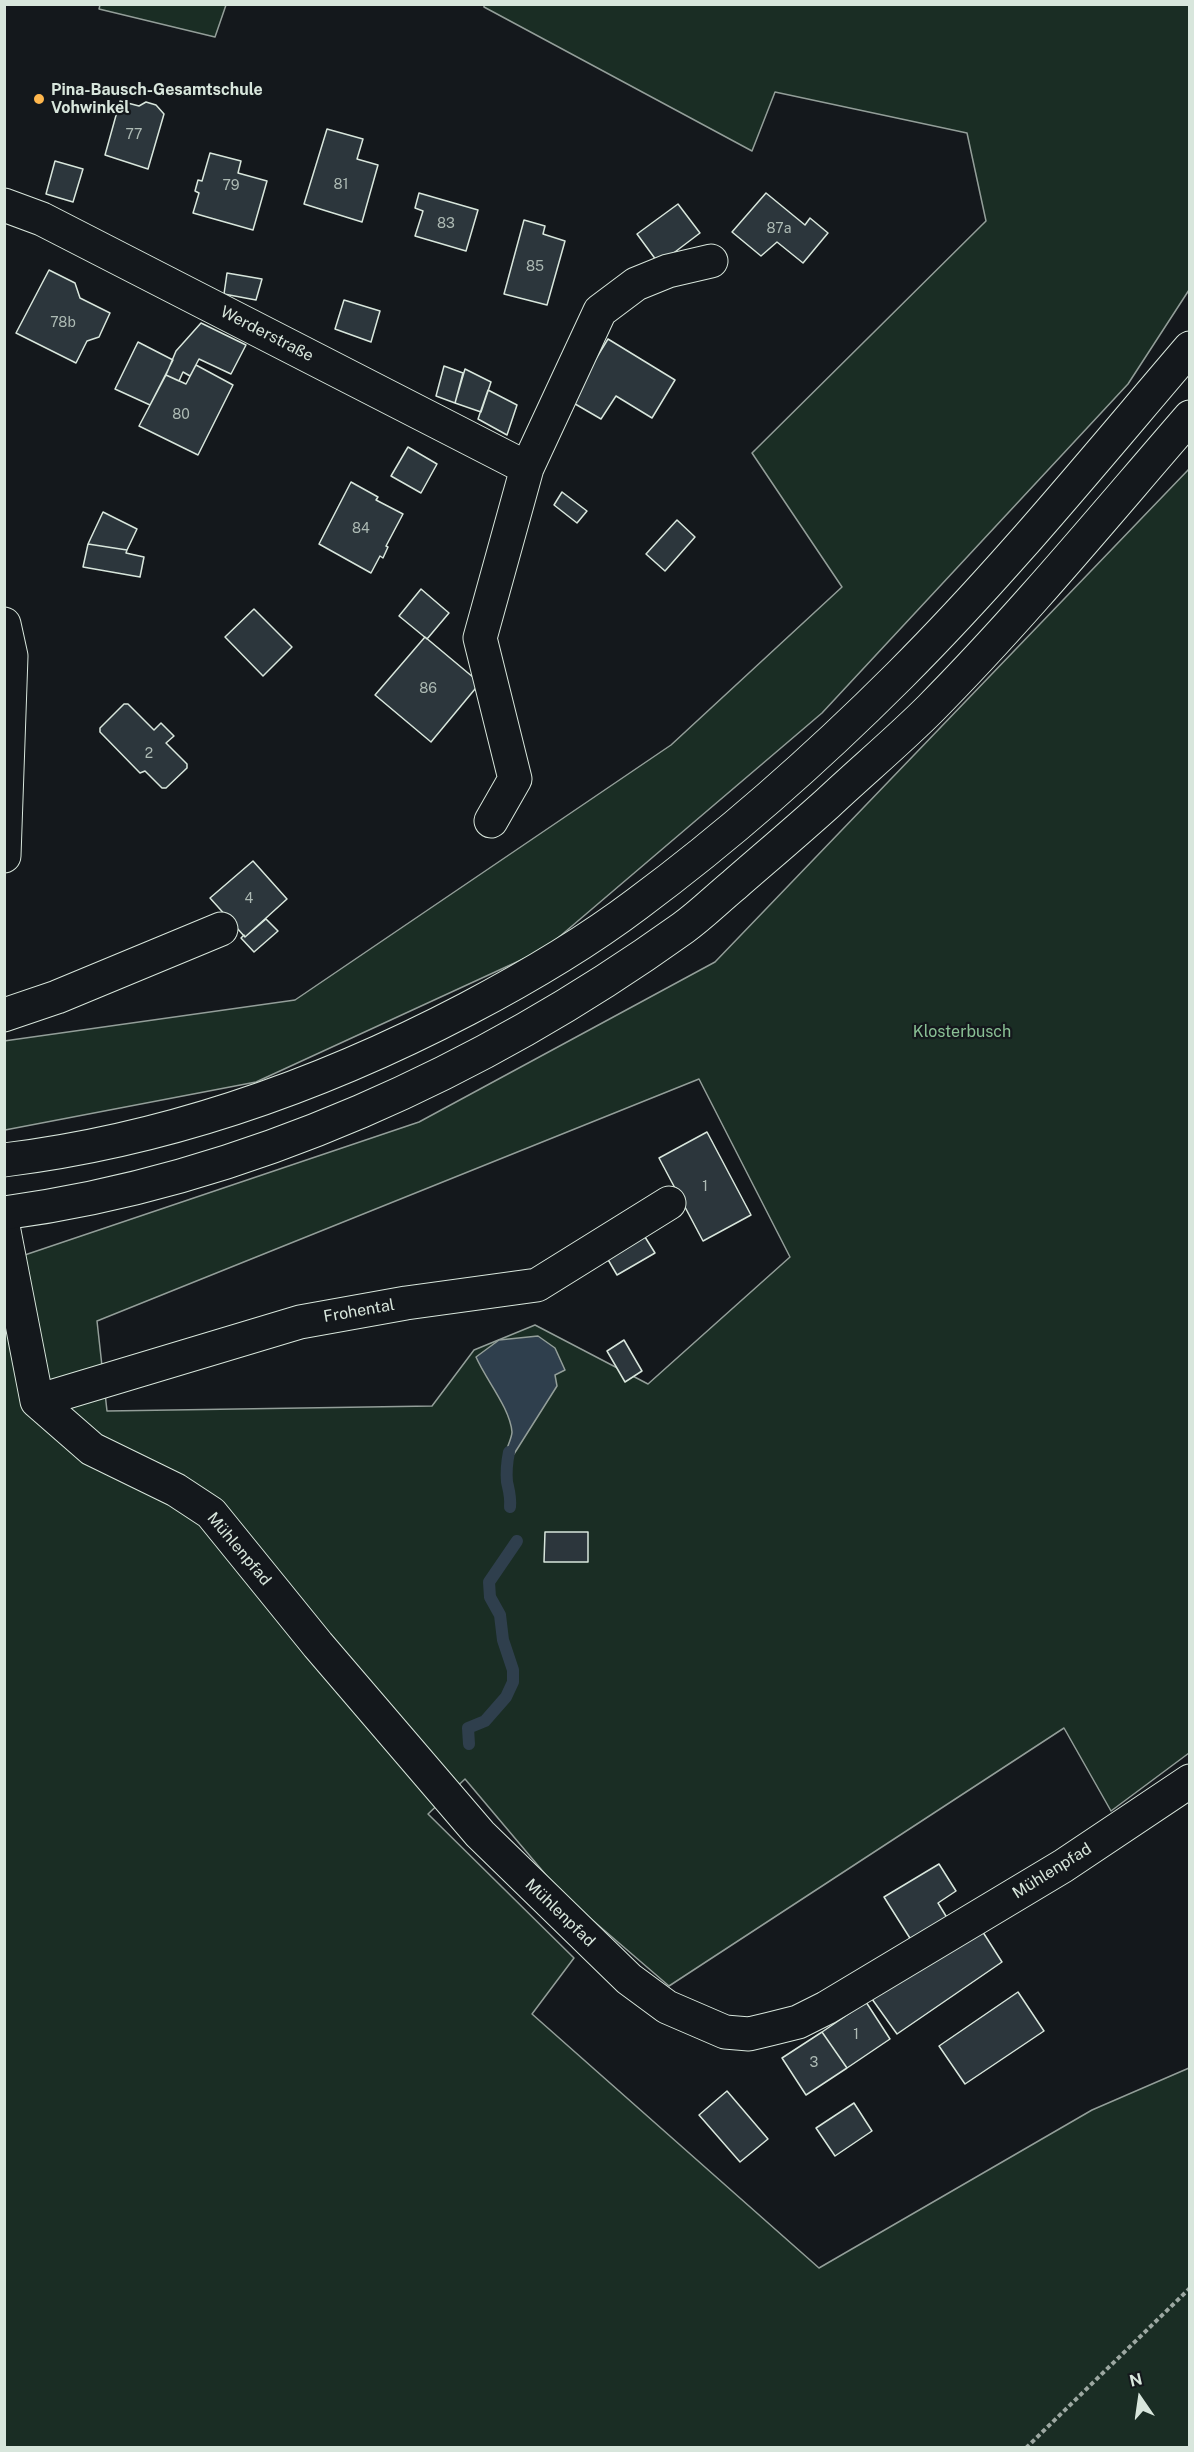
<!DOCTYPE html>
<meta charset="utf-8">
<style>
body{margin:0}
#map{position:relative;width:1194px;height:2452px;overflow:hidden;background:#14181c;font-family:"Public Sans",sans-serif}
canvas{display:block}
.frame{position:absolute;inset:0;border:6px solid #d8e6dc;pointer-events:none}
.north{position:absolute;left:1110px;top:2368px;width:60px;height:60px;-webkit-text-stroke:4px #14181c;paint-order:stroke;rotate:347deg;font-size:16px;font-weight:700;line-height:24px;text-align:center;color:#d8e6dc}
.north::after{content:'';display:block;margin:auto;width:21px;height:27px;background:#d8e6dc;clip-path:polygon(50% 0,100% 100%,50% 72%,0 100%)}
</style>
<div id="map">
<canvas width="1194" height="2452"></canvas>
<div class="frame"></div>
<div class="north">N</div>
</div>
<script>
const context = document.querySelector('canvas').getContext('2d');
context.lineJoin = 'round';
function fill(path, color) {
  context.fillStyle = color;
  context.fill(path, 'evenodd');
}
function trace(path, color, width, dash) {
  context.strokeStyle = color;
  context.lineWidth = width;
  context.lineCap = dash ? 'butt' : 'round';
  context.setLineDash(dash || []);
  context.stroke(path);
}
function label(font, color, halo, rows, align = 'center') {
  context.font = font + ' "Public Sans",sans-serif';
  context.lineWidth = 4.5;
  context.setLineDash([]);
  context.textBaseline = 'middle';
  context.strokeStyle = halo;
  context.fillStyle = color;
  for (const [text, x, y, turn = 0] of rows) {
    context.save();
    context.translate(x, y);
    context.rotate((+turn || 0) * Math.PI / 180);
    context.textAlign = isNaN(turn) ? turn : align;
    if (halo) context.strokeText(text, 0, 0);
    context.fillText(text, 0, 0);
    context.restore();
  }
}
const green = new Path2D(`
 M100,5V4L226,5L215,37L99,9Z
 M484,5H1189V290L1128,384L822,713L545,949L256,1082L5,1130L4,1041L295,1000L671,745L842,587L752,453L986,221L967,133L775,92L752,151L484,7Z
 M1189,469V1753L1111,1811L1064,1728L669,1986L562,1894L465,1779L428,1814L574,1958L532,2014L819,2268L1092,2110L1189,2068V2447H5L4,1262L419,1122L715,962ZM699,1079L790,1257L648,1384L535,1325L474,1350L432,1406L107,1411L97,1321Z`);
fill(green, '#1a2d24');
trace(green, '#939e99', 1.5);
const water = new Path2D(`
 M538,1336L555,1348L565,1370L555,1375L557,1386L514,1454L506,1451C508,1445 512,1437 512,1432C510,1408 486,1380 476,1357L499,1340Z`);
fill(water, '#2f3f4d');
trace(water, '#939e99', 1.5);
trace(new Path2D(`
 M509,1452C507,1462 506,1472 507,1482C509,1491 511,1497 510,1507
 M469,1744L468,1728L485,1721L506,1697L513,1682V1670L503,1640L500,1615L490,1597L489,1582L517,1541`), '#2f3f4d', 12);
const building = new Path2D(`
 M120,101L139,106L146,102L156,105L164,114L148,169L105,155Z
 M327,129L363,139L357,159L378,165L362,222L304,204Z
 M210,153L241,161L238,173L267,181L253,230L193,213L199,193L195,191L198,180L202,181Z
 M55,161L83,169L73,202L46,194Z
 M419,193L478,210L466,251L415,236L423,211L415,208Z
 M766,193L805,225L810,218L828,233L803,263L777,242L761,256L732,232Z
 M678,204L700,233L659,264L637,234Z
 M524,220L545,226L543,234L565,241L547,305L504,294Z
 M49,270L75,283L80,298L110,313L99,337L87,341L76,363L16,333Z
 M227,273L262,279L256,300L224,294Z
 M344,300L380,311L371,342L335,329Z
 M201,323L246,345L231,374L199,359L190,376L183,372L179,381L166,375L176,351Z
 M608,339L675,380L652,418L616,396L601,419L570,401Z
 M138,342L173,360L150,405L115,389Z
 M196,365L233,385L198,455L139,426L166,375L186,384Z
 M444,366L463,373L455,403L436,396Z
 M465,369L491,382L481,412L455,403Z
 M488,390L517,405L507,435L478,419Z
 M408,447L437,464L421,493L391,476Z
 M351,482L378,497L376,500L403,514L386,546L388,547L383,558L380,556L371,573L319,544Z
 M562,492L587,511L577,523L554,505Z
 M103,512L137,529L127,550L88,544Z
 M677,520L695,537L665,571L646,554Z
 M88,544L127,550L126,553L144,557L140,577L83,567Z
 M421,589L449,613L427,639L399,616Z
 M254,609L292,647L263,676L225,637Z
 M425,637L480,683L431,742L375,695Z
 M124,704H128L154,730L161,723L174,736L166,743L187,764V768L166,788H162L145,771L140,773L100,732V728Z
 M253,861L287,899L245,937L210,898Z
 M266,919L278,931L254,952L241,938L244,935L245,937Z
 M707,1132L751,1215L703,1241L659,1158Z
 M640,1229L655,1253L617,1275L603,1251Z
 M624,1340L642,1371L625,1382L607,1351Z
 M545,1532H588V1562H544Z
 M939,1864L956,1891L938,1903L949,1921L913,1943L884,1897Z
 M979,1926L1002,1962L897,2034L872,1999Z
 M1018,1992L1044,2031L965,2084L939,2046Z
 M866,2002L890,2039L847,2068L822,2032Z
 M822,2032L847,2068L806,2095L782,2058Z
 M727,2091L768,2139L740,2162L699,2115Z
 M854,2103L872,2131L835,2156L816,2128Z`);
fill(building, '#2c363c');
trace(building, '#d8e6dc', 1.5);
const minor = new Path2D(`
 M4,205L42,219L527,468
 M4,624L11,656L4,856
 M491,821L515,779L480,638L527,468L600,311L636,284L668,271L711,261
 M4,1015L57,997L221,929
 M4,1231L37,1401
 M37,1401L92,1449L176,1490L211,1513L318,1645L480,1834L629,1979L667,2007L725,2032L749,2034L770,2029L798,2022L826,2008L1063,1866L1190,1781
 M37,1401L300,1322L406,1303L537,1285L669,1203`);
const highway = new Path2D(`
 M4,1160C167,1140 322,1085 467,1009C526,978 584,944 637,904C730,835 818,757 900,675C1003,572 1095,459 1190,348
 M4,1213C248,1180 485,1070 683,928C701,915 717,899 734,885C765,858 797,831 828,803C862,771 898,741 931,708C1022,616 1105,515 1190,417`);
trace(minor, '#d8e6dc', 35);
trace(highway, '#d8e6dc', 35);
trace(new Path2D(`
 M1026,2448L1190,2288`), '#9da8a2', 4, [4.5, 3]);
trace(minor, '#14181c', 33);
trace(highway, '#14181c', 33);
for (const [x, y, r, color] of [
 [39,99,6,"#ffb74d"]
]) {
  const dot = new Path2D();
  dot.arc(x, y, r, 0, 2 * Math.PI);
  context.fillStyle = color;
  context.fill(dot);
  trace(dot, '#14181c', 2);
}
label('14px', '#adbab4', null, [
 ["77",134,135],
 ["81",341,185],
 ["79",231,186],
 ["83",446,224],
 ["87a",779,229],
 ["85",535,267],
 ["78b",63,323],
 ["80",181,415],
 ["84",361,529],
 ["86",428,689],
 ["2",149,754],
 ["4",249,899],
 ["1",705,1187],
 ["1",856,2035],
 ["3",814,2063]
]);
label('bold 16px', '#d8e6dc', '#14181c', [
 ["Pina-Bausch-Gesamtschule",51,90],
 ["Vohwinkel",51,108]
], 'left');
label('16px', '#d8e6dc', '#14181c', [
 ["Werderstraße",267,334,27],
 ["Frohental",359,1311,-10],
 ["Mühlenpfad",239,1549,50],
 ["Mühlenpfad",1052,1871,-32],
 ["Mühlenpfad",560,1913,44]
]);
label('16px', '#8ac095', '#14181c', [
 ["Klosterbusch",962,1032]
]);
</script>
